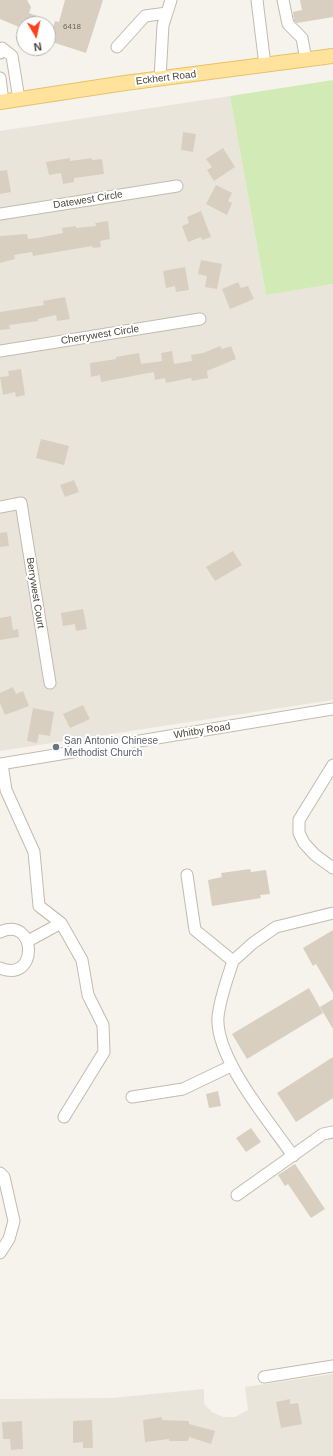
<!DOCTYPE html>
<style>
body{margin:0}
#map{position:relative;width:333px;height:1456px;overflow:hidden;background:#f6f3ec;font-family:Helvetica,sans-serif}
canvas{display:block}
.north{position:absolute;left:16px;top:16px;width:40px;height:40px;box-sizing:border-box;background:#fff;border:1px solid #b7b4b0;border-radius:50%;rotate:171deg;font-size:11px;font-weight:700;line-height:16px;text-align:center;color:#4b4439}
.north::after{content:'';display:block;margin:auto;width:14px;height:18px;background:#fc3f1d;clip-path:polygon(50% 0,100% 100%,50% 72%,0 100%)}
</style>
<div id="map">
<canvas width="333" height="1456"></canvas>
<div class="north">N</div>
</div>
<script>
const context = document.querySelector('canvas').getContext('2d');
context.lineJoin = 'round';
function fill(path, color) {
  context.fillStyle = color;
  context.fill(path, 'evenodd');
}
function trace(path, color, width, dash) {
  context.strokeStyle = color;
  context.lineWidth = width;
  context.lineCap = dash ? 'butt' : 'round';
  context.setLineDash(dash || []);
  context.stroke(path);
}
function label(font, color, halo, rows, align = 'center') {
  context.font = font + ' Helvetica,sans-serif';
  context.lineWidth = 4;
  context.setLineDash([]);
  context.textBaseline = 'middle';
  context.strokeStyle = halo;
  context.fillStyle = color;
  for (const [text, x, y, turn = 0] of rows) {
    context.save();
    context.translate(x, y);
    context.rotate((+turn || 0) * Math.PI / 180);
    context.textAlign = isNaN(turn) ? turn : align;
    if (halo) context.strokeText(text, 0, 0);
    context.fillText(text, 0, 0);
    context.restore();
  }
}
fill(new Path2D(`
 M230,96L266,295L333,284V700L0,751V131Z
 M333,1374V1456H0V1399L112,1398L204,1389V1404L212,1412L223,1417H235L248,1410L245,1387Z`), '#eae5da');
fill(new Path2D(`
 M333,80V284L266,295L230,96Z`), '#d2eab5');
fill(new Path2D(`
 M0,0H27L31,7L29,13L37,16L35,24H24V29L0,19Z
 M65,0H103L86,53L49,41L55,21L59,22Z
 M300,0H333V17L297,23L294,21L293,12L302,10Z
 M183,132L196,134L193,152L181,150Z
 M223,148L235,167L214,181L207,170L212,167L206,159Z
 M70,158V161L92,158V160L102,159L104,174L74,178V182L63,184L61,173L49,175L46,162Z
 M7,170L11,192L0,194V171Z
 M216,185L232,193L228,201L232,203L227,215L206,204Z
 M201,211L211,237L202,240L201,237L188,242L182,226L189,223L187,217Z
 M108,221L110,239L100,241L101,247L93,248L92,246L33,256L32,252L14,255L15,259L0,263V236L27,234L28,239L37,238L63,233L62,228L76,226V228L96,226L95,223Z
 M201,260L222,264L217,289L205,287L207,276L198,274Z
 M185,267L189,290L176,292L175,286L166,288L163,271Z
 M238,282L241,288L248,286L254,299L230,309L222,289Z
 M65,297L70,319L57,321L56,315L38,319V321L9,325L10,329L0,330V312L44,305L43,301Z
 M220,346L222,349L231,346L236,359L207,371L208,378L192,381L191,378L166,383L165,378L155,380L154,372L101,382L100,375L91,377L90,363L116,359V357L139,353L141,364L162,361L161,353L172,351L174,364L192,361L191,355L203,353Z
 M21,369L25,395L16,397L15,392L3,395L0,377L9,376L8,371Z
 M41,439L69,446L64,465L36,458Z
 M74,480L79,492L65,497L60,485Z
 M7,532L9,546L0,547V533Z
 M233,551L242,565L215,581L206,567Z
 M83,609L87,629L76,631L75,624L63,626L61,613Z
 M11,616L13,630L18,629L19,637L0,640V618Z
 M13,687L16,694L23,691L29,706L5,715L0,703V693Z
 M83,705L90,719L70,728L63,714Z
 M33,708L54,712L50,736L39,734L37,743L27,741Z
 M250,869L251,872L266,870L270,894L260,895L261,898L212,906L208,880L222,877L221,873Z
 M333,930V993L316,964L313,966L303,948Z
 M309,988L323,1013L247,1059L232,1034Z
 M333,999V1029L320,1007Z
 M333,1057V1098L296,1122L277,1093Z
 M218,1091L221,1106L209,1108L206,1094Z
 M251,1128L261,1142L246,1152L236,1138Z
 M295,1164L325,1209L311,1218L288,1184L285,1186L278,1175Z
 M290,1399V1404L298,1403L302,1424L281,1428L276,1402Z
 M162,1417V1420L189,1421V1424L215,1431L211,1444L189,1437L188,1441H169V1439L145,1442L143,1420Z
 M92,1420L93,1448H83V1442L73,1443V1421Z
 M22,1421L23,1449L11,1450L10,1439H3L2,1422Z`), '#d8cfc1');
const minor = new Path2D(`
 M257,0L265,65
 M283,0L288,24L302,38L306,60
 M117,47L145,16L167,13
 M0,53L2,48L12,56L19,99
 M0,78L3,102
 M160,78L163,25L171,0
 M0,214L177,186
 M0,351L200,319
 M0,507L21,503L50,683
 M0,764L333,709
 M2,764L6,790L34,852L39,906L61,923L82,960L88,995L103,1025L104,1052L64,1117
 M333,765L299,820V833L304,843L315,855L333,868
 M187,875L195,930L233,961C227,980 220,998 218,1017C215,1058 270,1122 293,1156
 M0,932C37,915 39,984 0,968
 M28,941L61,923
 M233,961L253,943L276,927L333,913
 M132,1097L183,1089L231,1066
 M0,1173L4,1177L14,1221L9,1239L0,1253
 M237,1195L323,1134L333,1132
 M264,1377L333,1366`);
const major = new Path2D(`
 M0,102L125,83L333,56`);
trace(minor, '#c2bbae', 13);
trace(major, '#e6c16a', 16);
trace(minor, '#fff', 11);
trace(major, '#ffe39c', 14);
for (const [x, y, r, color] of [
 [56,747,4,"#6b7280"]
]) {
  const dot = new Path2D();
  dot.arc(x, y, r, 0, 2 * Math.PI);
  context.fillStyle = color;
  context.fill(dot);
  trace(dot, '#fff', 1.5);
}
label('8px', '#6e675b', null, [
 ["6418",72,27]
]);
label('10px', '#4b4439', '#fff', [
 ["Eckhert Road",166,78,-7],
 ["Datewest Circle",88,200,-9],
 ["Cherrywest Circle",100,335,-9],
 ["Berrywest Court",35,593,81],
 ["Whitby Road",202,731,-9]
]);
label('10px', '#5b616d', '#fff', [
 ["San Antonio Chinese",64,741],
 ["Methodist Church",64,753]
], 'left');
</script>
